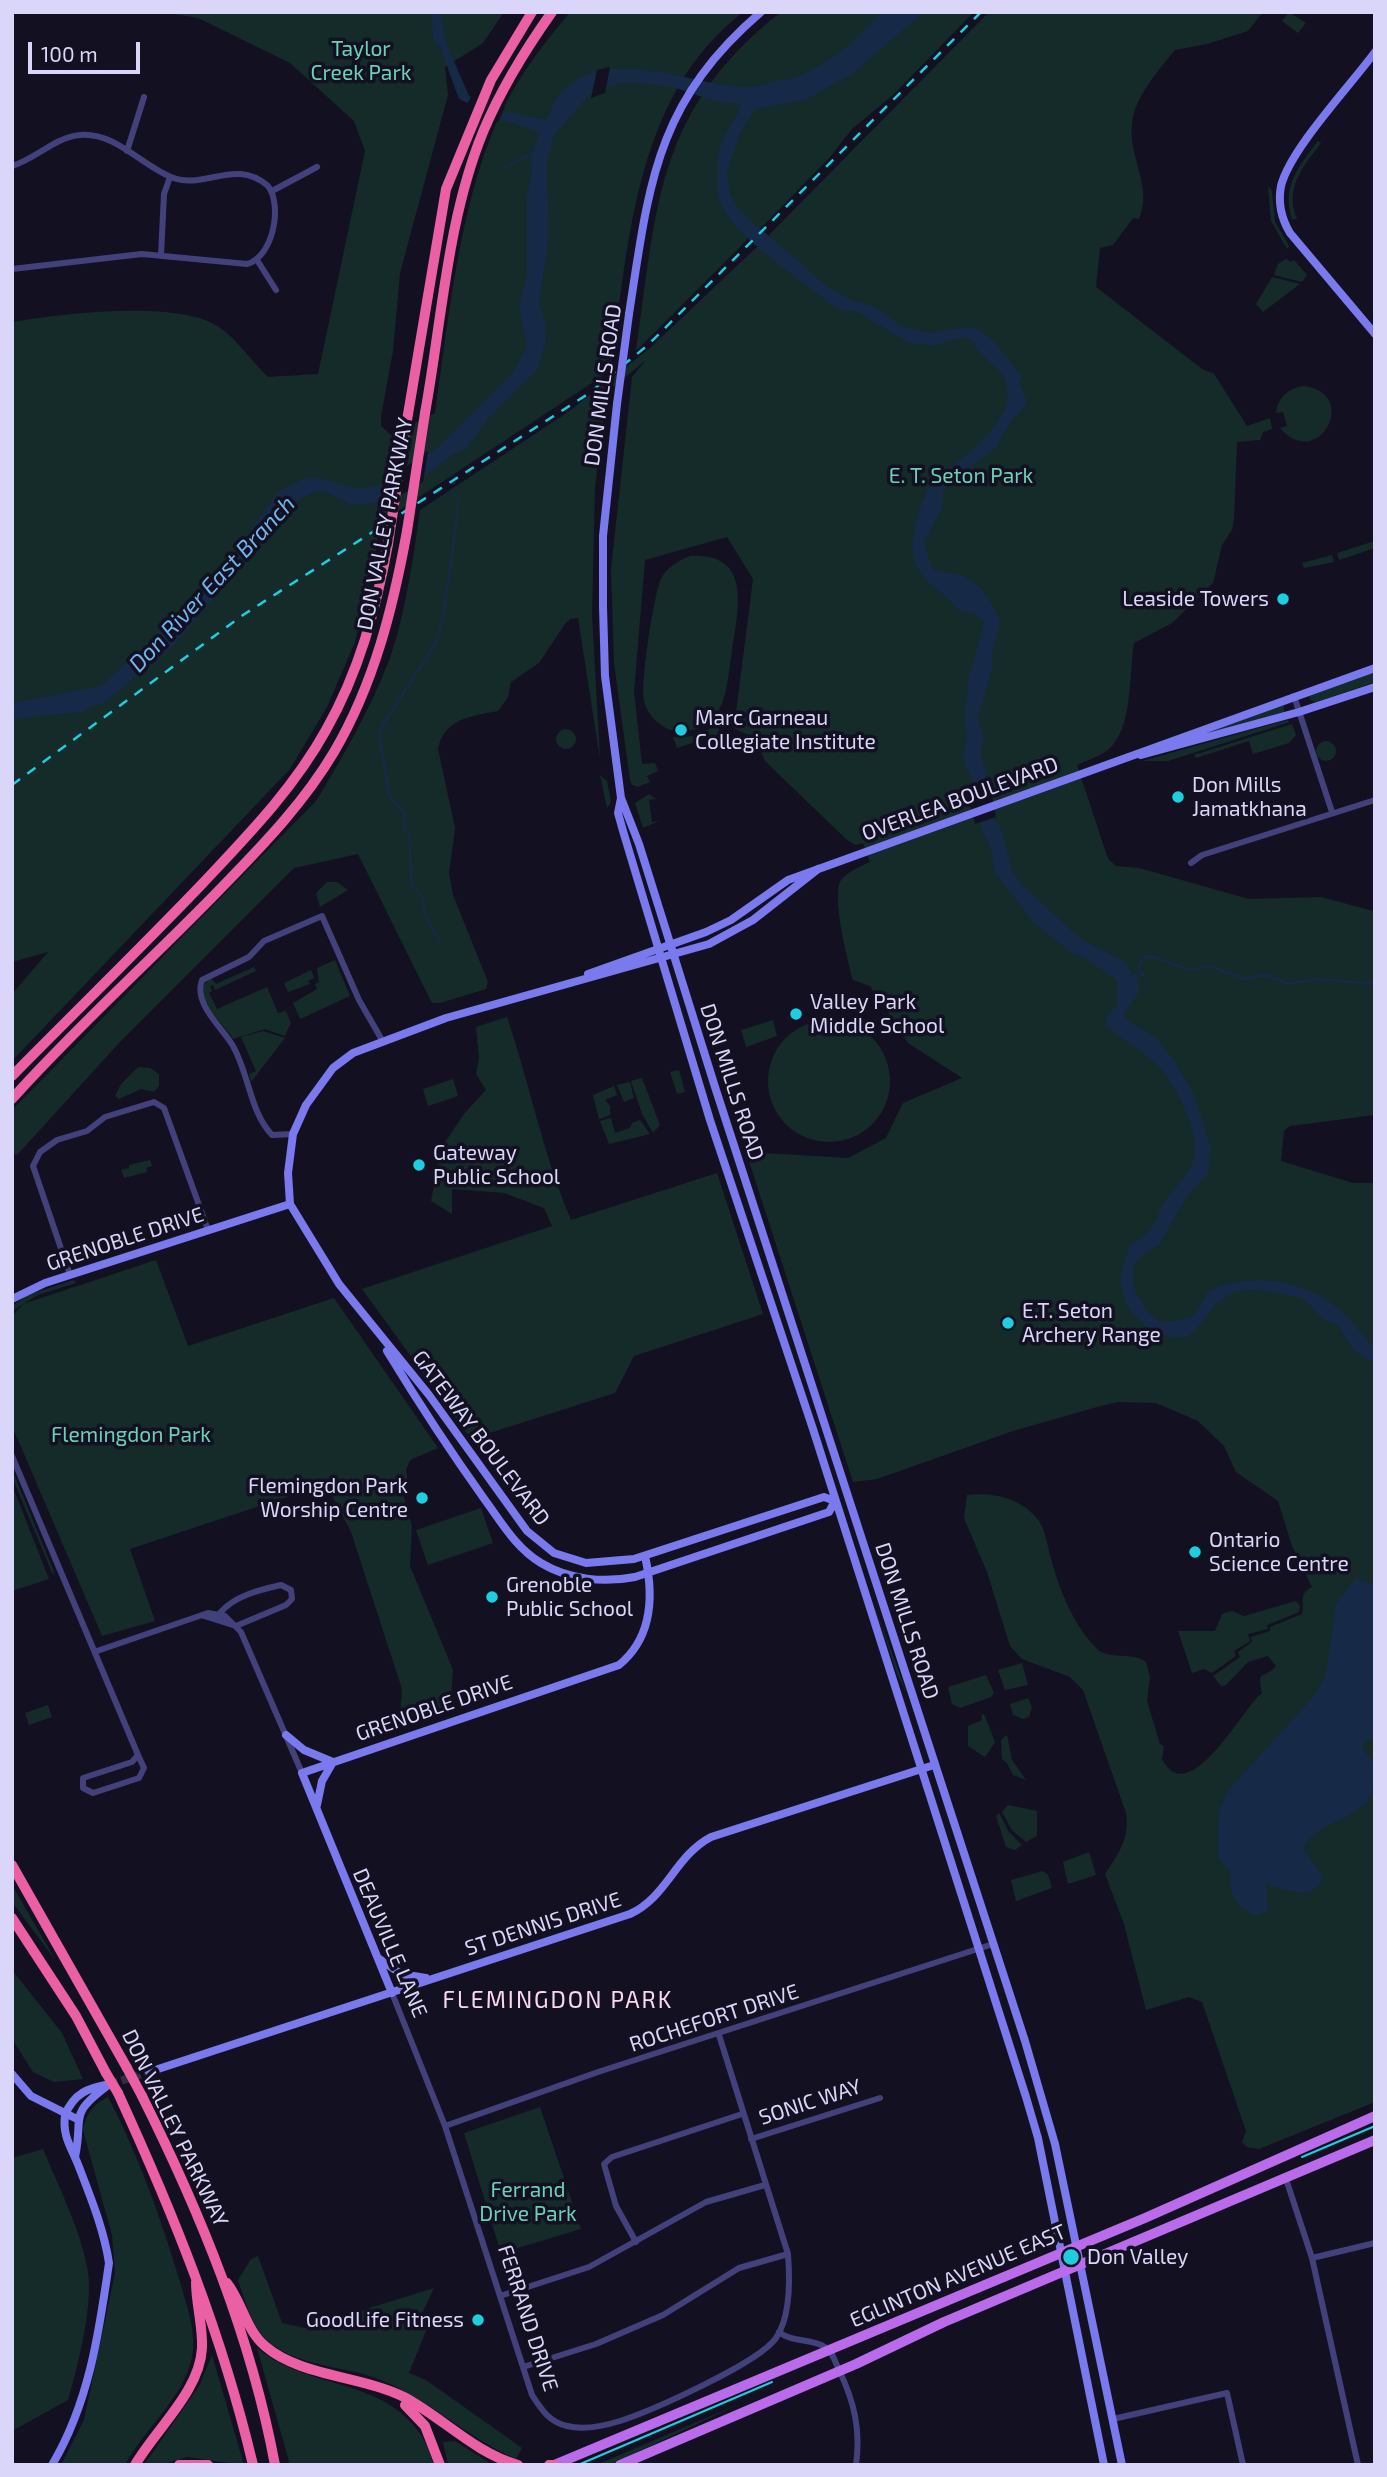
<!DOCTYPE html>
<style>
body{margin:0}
#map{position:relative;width:1387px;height:2477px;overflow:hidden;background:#131121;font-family:"Exo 2",sans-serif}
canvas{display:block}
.frame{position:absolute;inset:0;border:14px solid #dad6fa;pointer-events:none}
.scale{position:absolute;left:28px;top:42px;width:112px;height:32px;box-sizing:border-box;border:4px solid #dad6fa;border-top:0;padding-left:9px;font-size:21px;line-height:24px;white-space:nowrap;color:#dad6fa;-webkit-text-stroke:5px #131121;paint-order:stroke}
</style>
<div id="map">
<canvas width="1387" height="2477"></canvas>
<div class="frame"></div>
<div class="scale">100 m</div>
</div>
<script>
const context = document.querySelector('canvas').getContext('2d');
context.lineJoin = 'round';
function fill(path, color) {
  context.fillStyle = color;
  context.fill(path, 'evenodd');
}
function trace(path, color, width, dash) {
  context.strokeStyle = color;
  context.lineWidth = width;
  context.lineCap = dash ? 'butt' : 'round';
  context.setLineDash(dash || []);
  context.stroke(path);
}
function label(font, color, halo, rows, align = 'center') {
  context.font = font + ' "Exo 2",sans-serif';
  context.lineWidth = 7;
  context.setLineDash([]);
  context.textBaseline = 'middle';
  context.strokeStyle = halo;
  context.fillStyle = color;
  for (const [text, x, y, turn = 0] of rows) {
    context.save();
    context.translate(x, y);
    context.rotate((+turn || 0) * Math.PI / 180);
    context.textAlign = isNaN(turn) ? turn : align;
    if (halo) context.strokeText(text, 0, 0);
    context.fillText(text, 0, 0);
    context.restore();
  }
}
fill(new Path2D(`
 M163,12H504L483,43L445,67L448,95L400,273L393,351L381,416V426L391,435L435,413C450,311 462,173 516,85C532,59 551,35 570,12H743C633,97 629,246 610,371L380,523L374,566L355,642L327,707L290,769L12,1061V994L48,952L12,962V322C61,314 177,299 219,327C237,339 252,362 268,377L318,374L365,151L354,121L290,63L198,18Z
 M781,12H974L893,95L852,129L830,157L759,230L753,223L745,232L749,237L742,245L636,351C657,205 656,110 781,12Z
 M989,12H1263L1248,31L1207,44L1175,50C1159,70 1134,97 1132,124C1128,157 1153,186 1139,219L1133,218L1113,245L1100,248L1096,287L1202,369L1214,374L1247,426L1270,418L1272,429L1263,432L1260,440L1237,442L1234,519L1232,530L1222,545L1213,583L1172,623L1134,643C1129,673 1133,722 1112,746C1104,755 1088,760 1077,765L1108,859L1116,866L1139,868L1249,899L1321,897L1373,911L1375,916V1115L1290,1126L1284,1131L1281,1161L1353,1183H1375V2102L1259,2149L1247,2147L1242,2142L1246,2131L1202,2002L1189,1997L1146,2010L1124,1924L1105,1874C1119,1853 1130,1838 1126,1813L1083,1690L1070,1677L1022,1659L1010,1646L987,1572L964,1518L967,1495C993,1492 1022,1498 1039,1521C1046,1531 1048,1550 1052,1562C1060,1592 1074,1625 1096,1648C1109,1661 1132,1651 1146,1662L1150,1677L1147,1701L1160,1744L1164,1746L1162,1759C1189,1812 1243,1707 1262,1693C1257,1667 1263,1681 1276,1666L1268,1656L1248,1662L1226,1685L1221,1686L1213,1676L1240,1657L1238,1652L1252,1642L1251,1637L1270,1631V1627L1302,1614C1305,1601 1298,1594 1312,1587L1292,1546L1278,1501L1236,1472L1224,1446L1198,1421L1156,1403L1118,1402L1097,1407L1013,1431L877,1479L853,1482L746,1152L848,1158L886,1138L903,1103L962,1078L908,1043L870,986L853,980C848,962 831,895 841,880C847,872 861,866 870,862L863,843L855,845L846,839L765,761L756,739L734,728L753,579L727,537L645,560L634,691L642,764L655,763L658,771L647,776L650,782L638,787L632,785L630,780L614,663L611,569L632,377L646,360L607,392L595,487L592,615L600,759L578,618L570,619L565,624L539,663L511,682L508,697L498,711C471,716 444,719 438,749L455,828L449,873L453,895L488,982L486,989L440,1003H432L358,854L294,868L119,1043L17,1155L12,1153V1110L316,801C344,755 371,708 390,658C406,611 413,559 420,510L568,412L650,348L759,245Z
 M1289,12L1306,23L1298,33L1282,21Z
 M1318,141L1321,143C1303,166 1284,189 1297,219H1292C1281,186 1300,165 1318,141Z
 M1268,186L1272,191L1275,222L1289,246L1287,249L1271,221Z
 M1286,259L1291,262L1294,260L1307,275L1302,282L1274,275L1278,264Z
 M1272,277L1300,284L1263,312L1256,304Z
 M1303,386C1361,392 1319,473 1280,428L1287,426L1283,412L1276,413C1278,397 1287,389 1303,386Z
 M1375,541V548L1339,560L1337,553Z
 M1332,555L1334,562L1304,568L1302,563Z
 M690,556C753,552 738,610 732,651C727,679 728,724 692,730C684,732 674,732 666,728C655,722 646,712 644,700C640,685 654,593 661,579C667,567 678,561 690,556Z
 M1375,671V682L1316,702L1310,700L1309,696Z
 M1284,704V712L1189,738Z
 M1287,720L1290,722L1168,761H1142Z
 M1292,724L1296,735L1289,743L1253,754L1249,741L1196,758L1194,755Z
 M716,725L719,726V734L677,748L673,737L697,736Z
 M556 739a10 10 0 1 1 20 0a10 10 0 1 1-20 0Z
 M1316 751a10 10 0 1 1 20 0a10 10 0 1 1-20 0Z
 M600,775L607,781L611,802L607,808Z
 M649,794L656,799L649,800L652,822L659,821L643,828L635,803Z
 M327,882H337L348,890L320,907L316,893Z
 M335,960L350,996L300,1019L293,1003L317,989L315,984L319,982L317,968Z
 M254,967L256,971L215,990L213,985L210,986L212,991L209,993L217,1009L267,987L278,1013L286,1011L291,1023L285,1036L265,1029L233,1039C223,1023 197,1003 205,983L211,978L216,984Z
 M311,970L314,978L308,981L310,984L288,992L284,983Z
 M507,1017C530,1085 543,1154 571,1220L717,1173L763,1314L634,1356L615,1393L471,1439L362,1289L552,1226L544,1208L504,1193L452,1189V1214L431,1201L441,1148L464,1114L486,1090L476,1074L479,1058L476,1027Z
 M768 1081a61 61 0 1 1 122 0a61 61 0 1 1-122 0Z
 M773,1020L777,1036L746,1047L741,1030Z
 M263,1031L285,1038L251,1082L249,1074L256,1071L241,1037Z
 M138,1067L150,1068L159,1074V1086L154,1092L141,1089L119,1099L115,1096L121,1084Z
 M679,1070L685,1092L677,1094L670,1072Z
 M642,1078L660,1125L653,1133L642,1114L631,1081Z
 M453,1079L458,1096L428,1106L423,1089Z
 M630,1082L634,1098L624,1102L617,1085Z
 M614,1086L617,1095L605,1100L610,1106V1115L599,1119L593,1095Z
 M611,1118L615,1133L630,1128L632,1123L640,1120L650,1134L609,1144L600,1121Z
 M150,1160L152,1166L146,1168L147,1172L124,1178L121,1170L129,1168V1165Z
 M156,1260L188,1346L334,1298L438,1448L410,1460L406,1470L408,1482L401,1487L412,1526L410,1566L453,1670L450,1711L399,1729L402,1689L351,1532L326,1484L130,1549L155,1621L102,1636L12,1426V1316L23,1304Z
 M74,1280L76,1283L38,1295L12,1311V1306L28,1295Z
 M12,1469L54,1572L53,1575L12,1477Z
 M12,1485L49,1579L12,1591Z
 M481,1508L493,1543L428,1565L416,1530Z
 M1296,1601L1300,1606L1299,1612L1267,1625L1268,1629L1248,1634L1250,1641L1234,1651L1236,1656L1212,1673L1204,1669L1192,1673L1178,1631H1215L1222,1614L1232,1611L1244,1616Z
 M875,1607L907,1694L897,1674Z
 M1022,1663L1028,1685L1005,1690L998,1670Z
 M986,1675L994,1693L991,1697L960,1708L952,1704L948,1687Z
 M1028,1698L1032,1707L1029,1717L1023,1719L1013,1715L1010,1704Z
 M48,1705L52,1717L29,1725L25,1713Z
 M984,1714L995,1742L985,1757L968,1746V1726L982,1720L981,1715Z
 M1007,1735L1012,1760L1026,1780L1013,1775L1007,1763L1002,1759L1001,1740Z
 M1008,1805L1037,1811V1836L1026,1842L1012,1830L1002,1812Z
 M999,1813L1009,1832L1022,1845L1015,1850L1006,1847L996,1816Z
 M1089,1852L1096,1875L1068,1884L1063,1862Z
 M1043,1871L1048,1875L1052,1888L1016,1901L1011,1880Z
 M12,1885L56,1961L12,1902Z
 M12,1970L62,2033L83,2079L54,2082L33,2072L12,2039Z
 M108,2097C139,2156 161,2219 180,2282C186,2303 195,2328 193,2350C189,2394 144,2428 125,2465H61L84,2420L115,2273L112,2235L83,2130C86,2114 93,2104 108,2097Z
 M540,2107L581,2229L501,2253L464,2133Z
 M43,2149C59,2188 81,2230 88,2272C93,2306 78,2366 68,2400L12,2431V2158Z
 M258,2256L282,2323L305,2328L434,2288L419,2320L428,2326L409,2373L426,2380L522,2448L516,2459C466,2437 428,2398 376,2378C343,2366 297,2366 269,2342C252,2328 245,2301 238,2280L251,2259Z
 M257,2348C307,2390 383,2377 421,2435C427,2444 430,2455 434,2465H290Z
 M212,2355L244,2465L187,2457L161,2465H144L199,2386Z
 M737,2405L614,2463L596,2465Z
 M455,2441L493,2465H448L443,2442Z`), '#142b2a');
fill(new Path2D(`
 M431,12H441L446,43L469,96L505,111L546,120C552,110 555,97 565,88C614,44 695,88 751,87C760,87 768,83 776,81C783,79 791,80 797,77C830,63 858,39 881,12H924L852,74L805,100L755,109L740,133L727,172L730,194L741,212L828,287L852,300L875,307L901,326L928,333L967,327L978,329L995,342L1022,377L1019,383L1027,401L1019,414L1013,418L995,449L951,481L943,492L942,509L924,541L932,568C940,574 945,572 953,573C978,577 994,602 1000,623L993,649L992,669L977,719L984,736L981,754L988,780V797L993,818L1001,828L1012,871L1021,884L1081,939L1124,961L1138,982V994L1124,1014L1125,1019L1155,1037L1172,1057L1194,1094L1211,1147L1208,1174L1188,1194L1159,1245L1143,1254L1133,1267L1134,1288L1146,1310L1159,1321L1168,1322L1190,1317L1198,1310L1207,1292C1253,1270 1309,1280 1346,1315C1356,1326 1365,1338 1375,1349V1363C1351,1353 1350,1344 1339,1326C1332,1323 1325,1321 1320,1316C1314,1311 1307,1300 1301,1298C1293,1295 1256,1289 1248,1290C1205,1294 1204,1337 1181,1338C1151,1338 1119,1311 1121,1277C1122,1266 1127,1255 1130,1245C1161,1228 1151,1221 1168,1197C1177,1186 1188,1174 1193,1162C1203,1139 1176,1085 1160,1068C1145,1051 1122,1041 1105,1025L1108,1015L1117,1006V980L1083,957L1073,954L1035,924L995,873L990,846L975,816L973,783L963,758L967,737L964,720L969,677L984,622L973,613L959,611C944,590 917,582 913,554C910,539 921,498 930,487C952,461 1024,422 1004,378C998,366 986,361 978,351C974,346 975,342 969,338L948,340L937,346L909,343L857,312L841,310L829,303C802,282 739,238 724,210C714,192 717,170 719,152C722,134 739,116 741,104L714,101L673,87L638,83H621L592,92L554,135L547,162L549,234L539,304L546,324L545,344L537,370L490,416L466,449L452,455L405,491L387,500L363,505L350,504L326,492L317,491L298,500L171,648L101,705H94L83,712L12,719V703L101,686L195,599L209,580L223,568L279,491L305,478L317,477L358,489L388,484L437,448L512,374L527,346L519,308L527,275V194L532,173L531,157L540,132L501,119L459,99L440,47L433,39Z
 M1356,1578L1375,1585V1734L1362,1746C1365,1753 1371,1758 1374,1765C1376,1769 1375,1776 1374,1781C1369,1824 1318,1816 1303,1849L1323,1876C1317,1904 1283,1889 1266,1884L1268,1910L1256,1916C1235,1906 1228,1895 1231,1872L1218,1858L1219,1811L1228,1791L1313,1697L1326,1675L1336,1604Z`), '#162946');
fill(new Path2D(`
 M610,67L605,93L591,98L597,70Z
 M472,94L505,107L498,122L466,107Z
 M428,451L423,482L386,504L389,479Z
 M992,796L996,817L975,824L970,804Z`), '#131121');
trace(new Path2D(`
 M504,168L532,153
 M439,941L425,916L422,896L412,885L409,835L404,828L405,814L389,795L379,731L437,641L445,605L456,525L458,499L455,493
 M1133,976L1144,975L1138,968L1144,957H1154L1189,970L1210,966L1245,979L1265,975L1288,984L1318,979L1375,984`), '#162946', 2.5);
trace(new Path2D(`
 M110,2084L149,2072`), '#312f42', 8, [8, 4]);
trace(new Path2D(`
 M127,151L144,97
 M12,166C36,159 55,137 80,135C115,132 141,165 171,177C204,191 235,157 268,186C283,206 273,257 247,264L142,254L12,269
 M272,191L317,167
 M161,255L164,194L170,177
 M257,260L276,290
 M1294,696L1332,812
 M1191,863L1202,855L1375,800
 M293,1134L272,1135C250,1112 249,1074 233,1046C222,1027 193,1004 202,980L249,957L264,941L322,916L359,1000L382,1040
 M70,1275L33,1166L40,1152L57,1140L87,1131L105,1117L154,1102L164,1108L208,1230
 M12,1456L138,1755L132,1762L83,1778V1788L93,1793L139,1778L144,1768L138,1755
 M220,1613C234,1596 259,1590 281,1585L291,1590L292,1599L286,1605L236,1626
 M204,1616L236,1626
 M97,1651L208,1613L225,1616L241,1632L302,1773
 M392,1993L445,2126L532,2395C541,2409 549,2422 567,2426C583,2430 604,2426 620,2421C651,2411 759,2363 776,2338C791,2316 790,2279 788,2254L719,2035
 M445,2126L598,2072L993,1944
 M751,2139L880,2098
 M1286,2179L1312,2258L1358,2465
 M636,2242L616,2206L604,2164L612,2157L742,2114
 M1312,2258L1375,2243
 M500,2296L589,2267L706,2202L765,2185
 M779,2332C792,2343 811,2338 825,2347C833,2352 835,2362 839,2370C854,2401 861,2430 856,2465
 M523,2367L596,2344L663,2315L739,2268L788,2254
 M1113,2419L1227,2393L1243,2465`), '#43417b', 6);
trace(new Path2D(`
 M1375,52C1351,85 1290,149 1281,186C1278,202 1281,218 1290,233L1375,334
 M629,314C649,185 655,103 761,12
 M617,404L603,536V607L605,676L621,798L639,844L715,1087L1025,2041L1055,2144L1122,2465
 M1141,755L1299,712L1375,687
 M621,798L618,813L623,831L710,1120L813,1429L1026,2097L1038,2138L1104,2465
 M818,869L753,920L709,944L446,1018L353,1053L333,1068L306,1105L293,1134L288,1173L290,1204L339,1284L429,1395L527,1531L554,1553L586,1563L634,1559L824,1497L835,1501
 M588,974L706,932L731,920L788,880L1375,668
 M12,1299L45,1283L290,1204
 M387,1351C418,1402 450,1451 485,1500C502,1523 516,1548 541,1563C569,1580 604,1583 635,1577L829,1512L835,1501
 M286,1735L304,1750L333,1762
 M317,1805L322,1781L333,1762
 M378,1958L401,1974L426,1978
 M392,1993L302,1773L619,1665C652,1638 654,1596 645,1556
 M149,2072L630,1914C667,1897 675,1856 711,1837L934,1765
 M12,2074L31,2096L77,2119
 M75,2157C84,2116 67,2116 107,2086
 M52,2465C89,2403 99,2333 109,2263C104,2230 91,2198 79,2167C72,2148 62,2137 65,2115C74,2093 88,2088 110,2084`), '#7a79ee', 8);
trace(new Path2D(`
 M554,2465L1145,2218L1375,2116
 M620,2465L856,2364L944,2322L1375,2140`), '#ba6bec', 10);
trace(new Path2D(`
 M425,413C442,320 447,220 483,132C501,89 525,50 552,12
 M406,426L446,189L491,80L532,12
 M12,1076C76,1011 141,948 203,883C248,835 294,788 326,730C359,672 376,609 388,544
 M12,1099C79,1024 156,956 226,883C265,843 305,801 334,752C374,684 393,608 407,531
 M12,1865L127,2068
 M12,1918L76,2016L106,2073
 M118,2093C174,2215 222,2334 253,2465
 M142,2096C200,2212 251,2336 275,2465
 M227,2283C242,2302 246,2330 265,2346C299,2376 362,2376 404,2397C443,2418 475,2453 518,2465
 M405,2405L425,2426L440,2465
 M135,2465C156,2429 200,2391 202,2348C203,2326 196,2304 196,2282
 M179,2465H208
 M549,2465H554`), '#eb60a4', 10);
trace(new Path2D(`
 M1302,2157L1375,2126
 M578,2465L772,2382`), '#1ccee0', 2);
trace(new Path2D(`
 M12,785L243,615L588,394L648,345L981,12`), '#1ccee0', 2.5, [10, 9]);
trace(new Path2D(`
 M617,404L629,314`), '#7a79ee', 8);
trace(new Path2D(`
 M407,531L425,413
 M388,544L406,426
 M127,2068L142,2096
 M106,2073L118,2093`), '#eb60a4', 10);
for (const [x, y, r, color] of [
 [1283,599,7,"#1ccee0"],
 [681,730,7,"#1ccee0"],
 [1178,797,7,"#1ccee0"],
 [796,1014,7,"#1ccee0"],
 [419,1165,7,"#1ccee0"],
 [1008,1323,7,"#1ccee0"],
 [422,1498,7,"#1ccee0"],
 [1195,1552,7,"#1ccee0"],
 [492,1597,7,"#1ccee0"],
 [1071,2257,9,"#1ccee0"],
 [478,2320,7,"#1ccee0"]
]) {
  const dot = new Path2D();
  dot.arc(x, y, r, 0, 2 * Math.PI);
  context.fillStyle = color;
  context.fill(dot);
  trace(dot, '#131121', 2.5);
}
label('21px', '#6bd1b6', '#131121', [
 ["Taylor",361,49],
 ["Creek Park",361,73],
 ["E. T. Seton Park",961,476],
 ["Flemingdon Park",131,1435],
 ["Ferrand",528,2190],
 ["Drive Park",528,2214]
]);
label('21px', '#dad6fa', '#131121', [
 ["DON MILLS ROAD",603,385,-82],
 ["DON VALLEY PARKWAY",385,524,-79],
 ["OVERLEA BOULEVARD",960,799,-20],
 ["DON MILLS ROAD",732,1082,72],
 ["GRENOBLE DRIVE",125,1239,-18],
 ["GATEWAY BOULEVARD",481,1438,53],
 ["DON MILLS ROAD",907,1621,72],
 ["GRENOBLE DRIVE",434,1708,-19],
 ["ST DENNIS DRIVE",543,1924,-18],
 ["DEAUVILLE LANE",390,1943,67],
 ["ROCHEFORT DRIVE",714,2018,-18],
 ["SONIC WAY",810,2102,-18],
 ["DON VALLEY PARKWAY",175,2128,64],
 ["EGLINTON AVENUE EAST",958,2276,-23],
 ["FERRAND DRIVE",528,2318,72]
]);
label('21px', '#dad6fa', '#131121', [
 ["Leaside Towers",1269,599,"right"],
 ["Marc Garneau",695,718],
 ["Collegiate Institute",695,742],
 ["Don Mills",1192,785],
 ["Jamatkhana",1192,809],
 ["Valley Park",810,1002],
 ["Middle School",810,1026],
 ["Gateway",433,1153],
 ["Public School",433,1177],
 ["E.T. Seton",1022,1311],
 ["Archery Range",1022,1335],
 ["Flemingdon Park",408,1486,"right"],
 ["Worship Centre",408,1510,"right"],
 ["Ontario",1209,1540],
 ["Science Centre",1209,1564],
 ["Grenoble",506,1585],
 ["Public School",506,1609],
 ["Don Valley",1087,2257],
 ["GoodLife Fitness",464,2320,"right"]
], 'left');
label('italic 23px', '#71b5ed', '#131121', [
 ["Don River East Branch",212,584,-47]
]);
context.letterSpacing = '2px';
label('23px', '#fad8ee', '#131121', [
 ["FLEMINGDON PARK",558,2000]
]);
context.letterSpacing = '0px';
</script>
